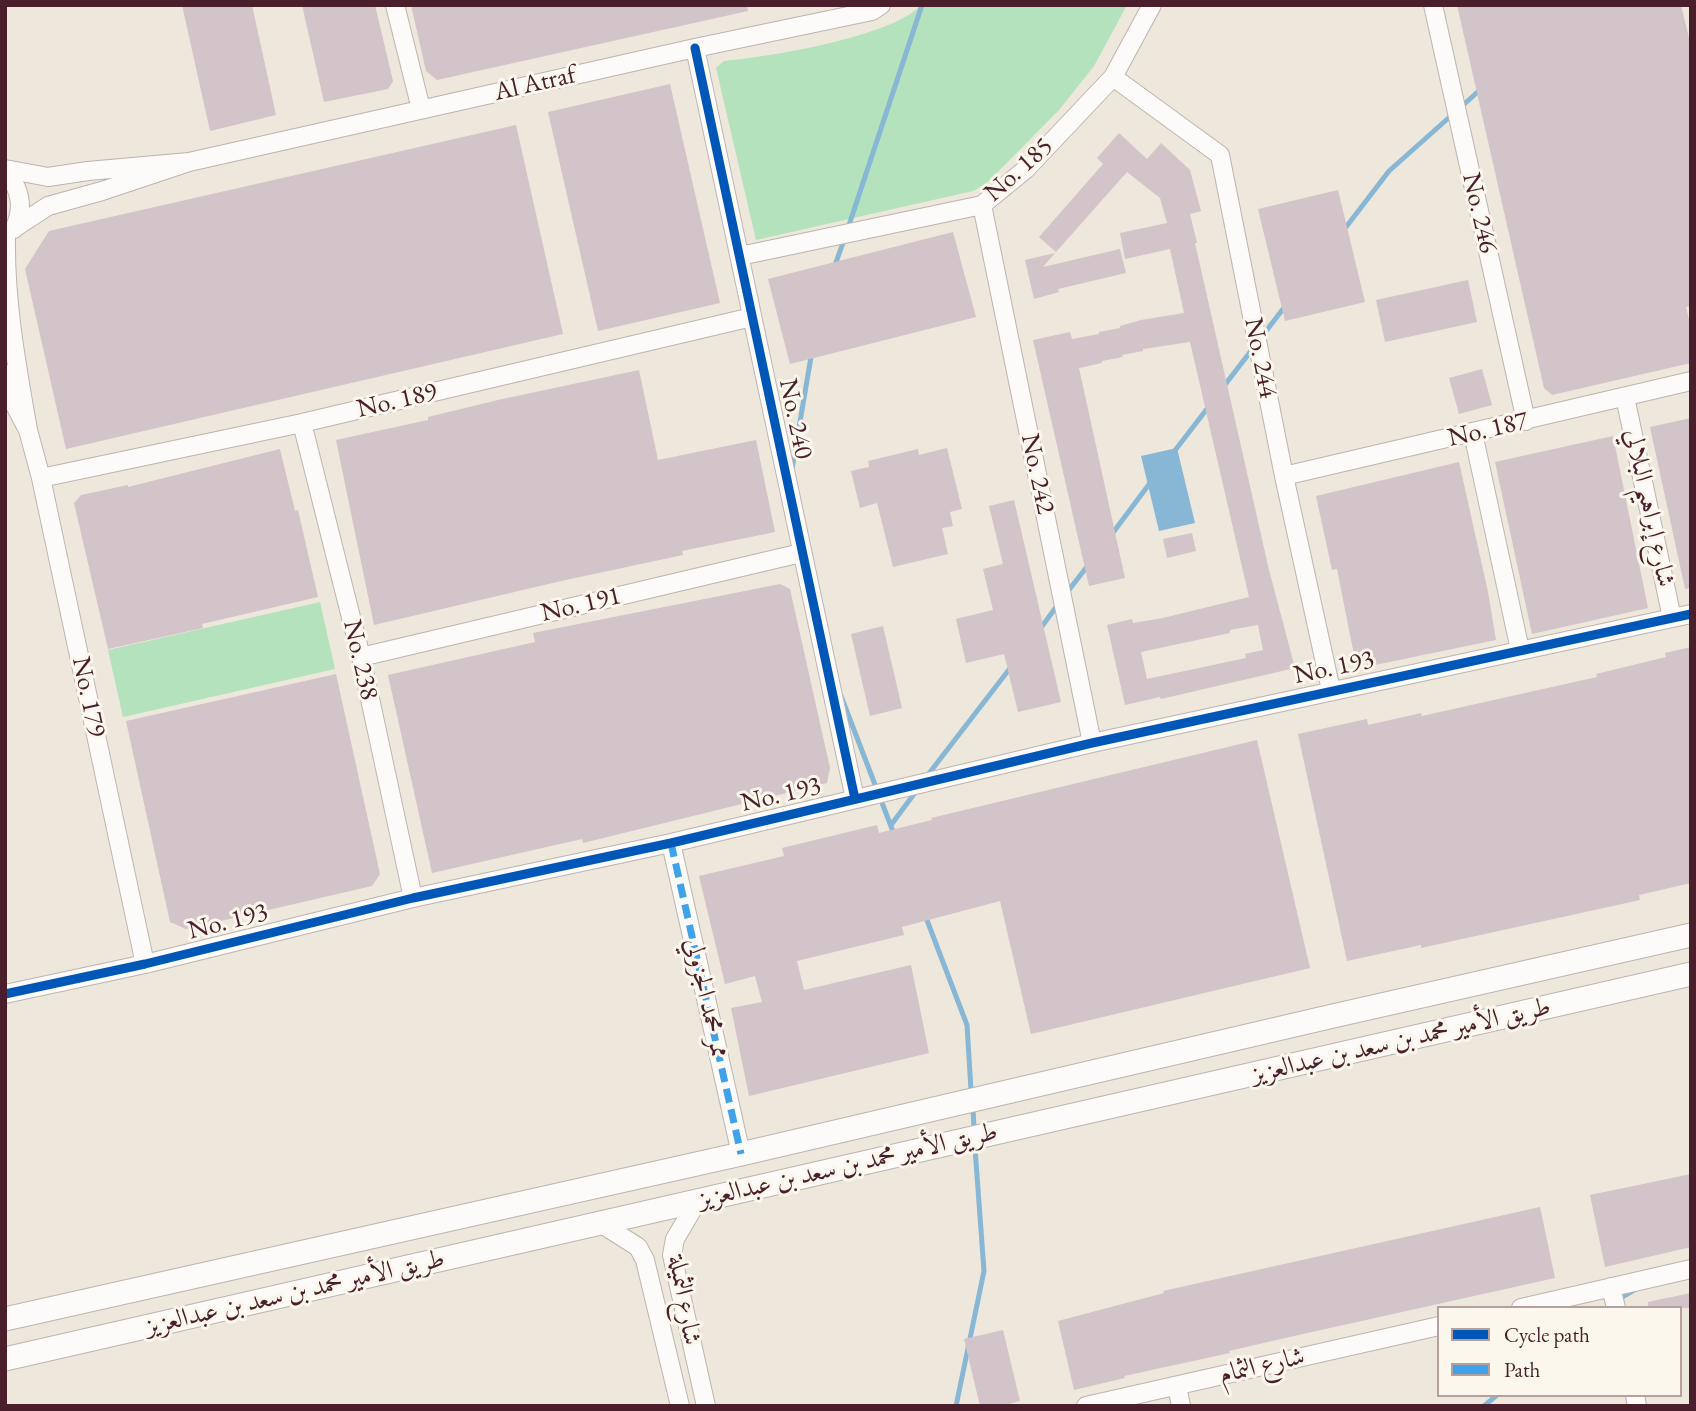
<!DOCTYPE html>
<meta charset="utf-8">
<style>
body{margin:0}
#map{position:relative;width:1696px;height:1411px;overflow:hidden;background:#eee7db;font-family:"EB Garamond",serif}
canvas{display:block}
.frame{position:absolute;inset:0;border:7px solid #4a1f2b;pointer-events:none}
.legend{position:absolute;left:1437px;top:1306px;width:245px;height:91px;box-sizing:border-box;background:#fbf7ec;border:2px solid #b4a19f;margin:0;padding:9px 12px;list-style:none;font-size:21px;color:#4a1f2b}
.legend li{display:flex;align-items:center;gap:14px;height:35px}
.legend b{width:35px;border:2px solid #b4a19f}
</style>
<div id="map">
<canvas width="1696" height="1411"></canvas>
<div class="frame"></div>
<ul class="legend">
<li><b style="height:9px;background:#0057b8"></b>Cycle path</li>
<li><b style="height:9px;background:#40a2eb"></b>Path</li>
</ul>
</div>
<script>
const context = document.querySelector('canvas').getContext('2d');
context.lineJoin = 'round';
function fill(path, color) {
  context.fillStyle = color;
  context.fill(path, 'evenodd');
}
function trace(path, color, width, dash) {
  context.strokeStyle = color;
  context.lineWidth = width;
  context.lineCap = dash ? 'butt' : 'round';
  context.setLineDash(dash || []);
  context.stroke(path);
}
function label(font, color, halo, rows, align = 'center') {
  context.font = font + ' "EB Garamond",Amiri,serif';
  context.lineWidth = 6;
  context.setLineDash([]);
  context.textBaseline = 'middle';
  context.strokeStyle = halo;
  context.fillStyle = color;
  for (const [text, x, y, turn = 0] of rows) {
    context.save();
    context.translate(x, y);
    context.rotate((+turn || 0) * Math.PI / 180);
    context.textAlign = isNaN(turn) ? turn : align;
    if (halo) context.strokeText(text, 0, 0);
    context.fillText(text, 0, 0);
    context.restore();
  }
}
fill(new Path2D(`
 M921,5H1127L1094,66L1059,110L985,185L973,191L756,240L716,68L724,61C768,57 892,37 921,5Z
 M320,602L335,669L123,717L108,650Z`), '#b4e2bc');
fill(new Path2D(`
 M1177,448L1195,523L1159,531L1141,456Z`), '#88b7d5');
trace(new Path2D(`
 M1461,107L1482,88
 M848,228L922,5
 M1343,231L1389,171L1453,114
 M834,268L845,237
 M1260,339L1286,305
 M1224,386L1254,347
 M1173,453L1210,405
 M792,469L812,351
 M1112,534L1150,483
 M1065,595L1089,564
 M1040,629L1059,603
 M841,696L894,834
 M927,776L1011,667
 M891,825L917,790
 M925,915L967,1025L971,1090
 M973,1109L974,1128
 M1617,1300L1636,1289
 M956,1406L984,1271L975,1148
 M1484,1406L1497,1395`), '#88b7d5', 5);
fill(new Path2D(`
 M182,5H252L276,115L210,131Z
 M302,5H375L393,81L388,89L324,102Z
 M411,5H747L748,11L437,80L426,71Z
 M1457,5H1681L1691,46V306L1686,307L1691,328V363L1552,395L1544,388Z
 M670,84L720,303L598,331L548,112Z
 M516,125L563,334L66,449L25,269L49,231Z
 M1119,133L1147,159L1161,143L1190,170L1201,211L1190,214L1197,243H1195L1269,570L1295,668L1161,699L1160,697L1125,705L1107,625L1132,619L1133,623L1163,618L1249,597L1190,342L1143,349V351L1122,355L1123,357L1102,361V363L1079,368L1125,578L1089,586L1033,340L1070,332L1072,339L1099,334V332L1120,328V326L1141,320L1184,313L1170,249L1125,259L1120,233L1167,223L1160,198L1127,172L1056,252L1039,237L1103,164L1097,158ZM1258,625L1263,650L1245,654L1246,658L1147,679L1141,652L1230,633V630Z
 M1338,190L1365,302L1285,321L1258,209Z
 M953,232L976,317L790,364L768,279Z
 M1120,249L1126,273L1058,289L1059,292L1034,299L1025,260L1055,253L1043,267Z
 M1468,280L1477,322L1385,342L1376,300Z
 M1482,369L1492,405L1459,414L1449,378Z
 M639,370L658,460L756,440L775,532L682,551L683,555L561,581L374,625L336,440L428,420V417L498,400Z
 M1691,418V588L1685,589L1650,427Z
 M1613,436L1648,608L1532,634L1495,462Z
 M947,448L962,509L950,512L953,526L942,528L948,554L893,567L877,503L860,508L851,471L869,467L868,461L918,449L919,455Z
 M280,449L295,511L298,510L318,597L202,624L203,628L108,649L74,503L81,495L128,485V487Z
 M1459,462L1488,592L1496,640L1365,667L1355,660L1337,569L1332,570L1316,496Z
 M1014,500L1061,702L1018,712L1004,654L966,663L956,619L993,610L983,569L1003,564L989,506Z
 M1192,533L1196,551L1167,558L1163,539Z
 M780,584L790,589L830,768L827,783L583,843L582,839L432,873L388,675L535,642L533,633Z
 M883,626L902,708L870,716L851,634Z
 M1691,647V883L1639,895L1640,900L1421,948V945L1347,961L1298,734L1367,719L1368,725L1421,713L1422,716L1597,677L1596,674L1666,657L1665,653Z
 M336,674L380,874L372,886L186,929L170,922L126,721Z
 M1257,740L1310,968L1031,1034L1000,901L902,927L904,935L797,961L804,990L911,965L929,1053L749,1096L731,1008L762,1002L755,976L725,984L699,876L784,856L782,848L877,825L879,833L932,820L931,818Z
 M1691,1174V1247L1605,1267L1590,1195Z
 M1540,1207L1555,1278L1285,1338L1229,1351L1230,1353L1124,1376L1125,1378L1074,1390L1058,1321L1164,1293L1163,1291Z
 M1691,1293V1308H1648V1302Z
 M1003,1330L1020,1401L1001,1406H980L964,1339Z`), '#d2c4c8');
const minor = new Path2D(`
 M395,5L421,109
 M1433,5L1526,421
 M695,48L855,799
 M1113,77L1220,155L1284,476L1331,690
 M189,162L695,48L872,11L881,5
 M5,169L48,177L88,171L189,162L102,191L48,206L16,227
 M5,170C20,188 25,207 14,229
 M982,205L1092,743
 M740,256L982,205L1026,169L1113,77L1152,5
 M5,374L10,396L28,430C17,367 5,303 6,239
 M1625,397L1672,618
 M302,423L361,657L413,898
 M28,430L41,478L145,964
 M1473,433L1520,650
 M1284,476L1691,381
 M41,478L302,423L752,317
 M361,657L801,553
 M671,843L741,1154
 M5,994L145,964L413,898L671,843L1092,743L1691,614
 M698,1200L675,1239L672,1255L706,1406
 M600,1223L638,1247L645,1260L680,1406
 M1611,1287L1616,1308
 M1521,1308L1691,1269
 M1177,1386L1181,1406
 M1635,1395L1637,1406
 M1086,1406L1439,1326`);
const secondary = new Path2D(`
 M5,1319L741,1154L1333,1016L1691,935
 M5,1359L1691,974`);
trace(minor, '#bdb4ae', 20);
trace(secondary, '#bdb4ae', 25);
trace(minor, '#fcfbfa', 18);
trace(secondary, '#fcfbfa', 23);
trace(new Path2D(`
 M671,843L741,1154`), '#40a2eb', 7, [14, 7]);
trace(new Path2D(`
 M695,48L855,799
 M5,994L145,964L413,898L671,843L1092,743L1691,614`), '#0057b8', 9);
label('26px', '#4a1f2b', '#fbf7ec', [
 ["Al Atraf",535,84,-13],
 ["No. 185",1019,170,-42],
 ["No. 246",1479,213,77],
 ["No. 244",1260,358,79],
 ["No. 189",397,401,-13],
 ["No. 240",795,419,78],
 ["No. 187",1488,430,-13],
 ["No. 242",1037,474,78],
 ["شارع إبراهيم البلالي",1649,508,78],
 ["No. 191",581,605,-13],
 ["No. 238",360,660,77],
 ["No. 193",1334,668,-12],
 ["No. 179",88,697,78],
 ["No. 193",781,795,-13],
 ["No. 193",228,922,-14],
 ["ممر محمد الجزولي",706,998,77],
 ["طريق الأمير محمد بن سعد بن عبدالعزيز",1401,1041,-13],
 ["طريق الأمير محمد بن سعد بن عبدالعزيز",848,1166,-13],
 ["طريق الأمير محمد بن سعد بن عبدالعزيز",295,1293,-13],
 ["شارع الثميلة",684,1300,80],
 ["شارع الثمام",1262,1366,-13]
]);
</script>
